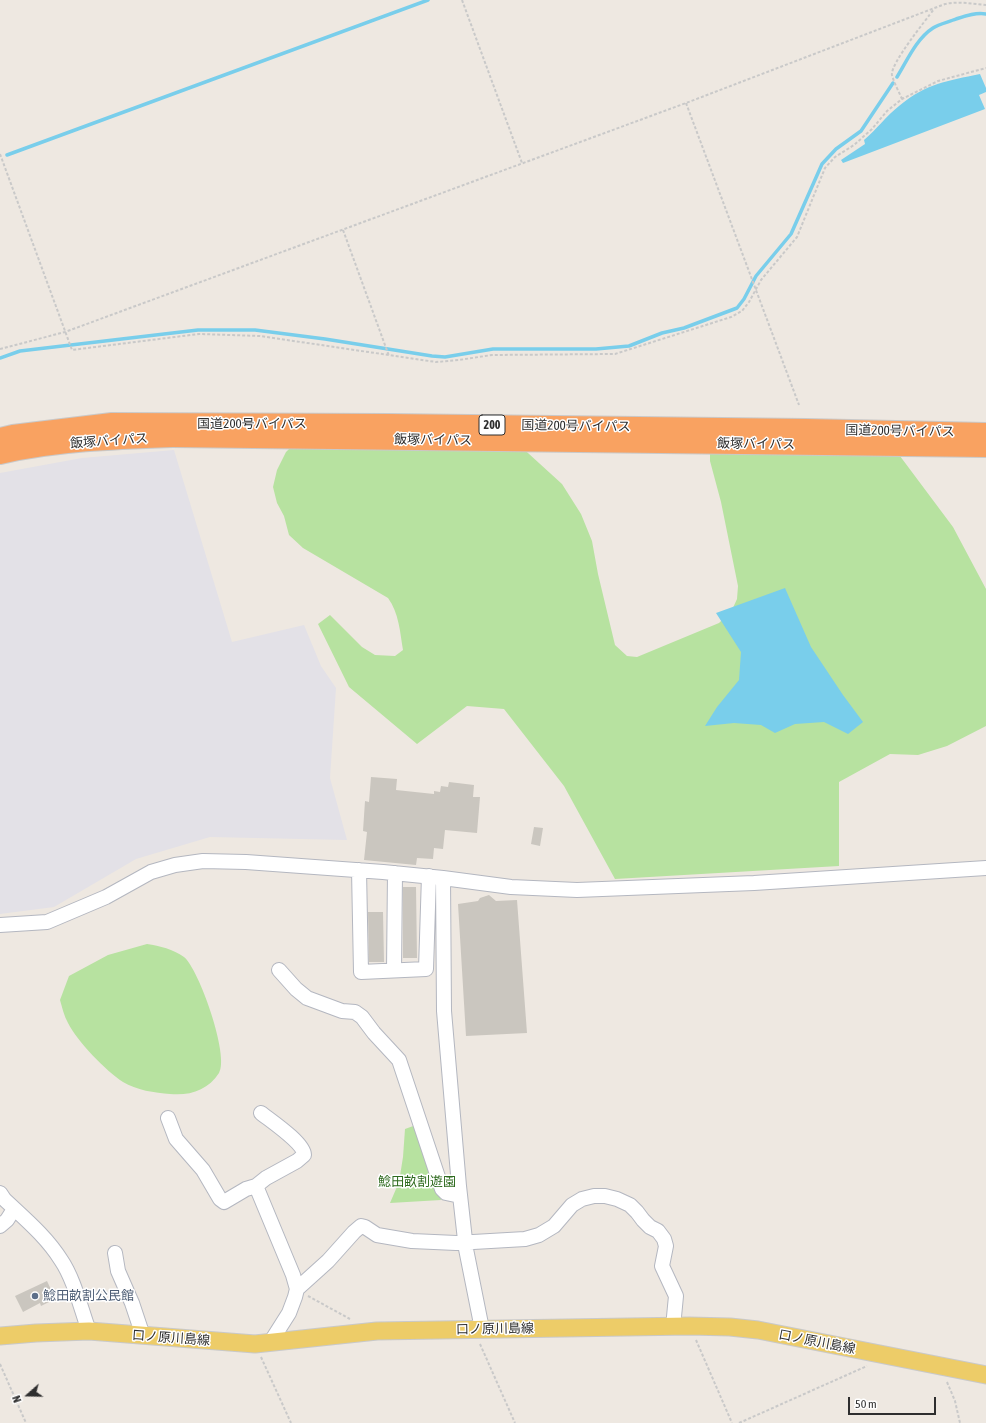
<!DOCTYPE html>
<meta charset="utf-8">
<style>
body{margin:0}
#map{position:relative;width:986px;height:1423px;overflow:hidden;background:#eee8e1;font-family:"Asap Condensed",sans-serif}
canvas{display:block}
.north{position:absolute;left:8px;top:1375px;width:40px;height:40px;-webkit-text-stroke:3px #fff;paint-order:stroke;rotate:250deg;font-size:11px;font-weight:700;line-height:16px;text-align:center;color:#2e2e2e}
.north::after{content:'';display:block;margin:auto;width:14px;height:18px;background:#2e2e2e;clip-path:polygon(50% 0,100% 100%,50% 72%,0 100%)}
.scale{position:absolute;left:848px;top:1397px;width:88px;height:18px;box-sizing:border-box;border:2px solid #2e2e2e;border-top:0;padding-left:5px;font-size:12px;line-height:14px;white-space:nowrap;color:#2e2e2e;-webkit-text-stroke:3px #fff;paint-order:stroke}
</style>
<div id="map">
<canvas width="986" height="1423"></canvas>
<div class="north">N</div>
<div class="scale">50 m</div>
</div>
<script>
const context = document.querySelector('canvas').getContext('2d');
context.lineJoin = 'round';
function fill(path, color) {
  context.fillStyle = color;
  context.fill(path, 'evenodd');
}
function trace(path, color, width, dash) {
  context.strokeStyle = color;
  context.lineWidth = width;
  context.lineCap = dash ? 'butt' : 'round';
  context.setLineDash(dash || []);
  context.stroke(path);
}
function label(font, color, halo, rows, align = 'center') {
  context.font = font + ' "Asap Condensed","Noto Sans JP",sans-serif';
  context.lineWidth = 3;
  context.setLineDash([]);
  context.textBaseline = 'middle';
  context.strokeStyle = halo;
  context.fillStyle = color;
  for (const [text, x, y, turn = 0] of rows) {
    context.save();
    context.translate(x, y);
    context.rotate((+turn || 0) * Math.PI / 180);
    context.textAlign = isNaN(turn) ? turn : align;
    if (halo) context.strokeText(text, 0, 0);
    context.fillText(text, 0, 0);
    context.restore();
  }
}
fill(new Path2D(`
 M174,450L232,642L304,625L321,666L336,688L330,778L347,840L210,837L136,859L54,907L0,914V473L82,458Z`), '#e3e1e7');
fill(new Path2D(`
 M301,437L517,443L562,484L581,514L592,541L598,574L615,645L627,656L637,657L719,623L732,610L737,599L738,586L721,502L710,461V441L894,448L953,527L986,589V726L947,746L918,755L890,754L839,782V866L615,879L564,786L504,709L467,706L417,744L349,687L318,624L330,615L362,647L375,655L395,656L403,650C400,632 399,613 388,598L303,548L289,535L284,516L277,503L273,487L277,470L286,452Z
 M147,944C160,946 173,949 184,957C199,969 230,1057 219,1073C208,1090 190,1096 170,1094C155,1093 136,1090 123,1082C106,1071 77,1041 68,1023C64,1016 62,1007 60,1000L69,976L108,955Z
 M416,1125L441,1200L390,1203L399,1182L403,1157L405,1129Z`), '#b7e2a0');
fill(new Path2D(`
 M980,74L986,88V92L979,95L985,109L843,163L841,160L865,144L864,140C877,129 886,116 899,106C927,83 947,81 980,74Z
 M785,588L811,647L843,695L863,722L848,734L824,722L795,724L775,733L761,725L734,723L705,726L717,707L739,680L741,652L716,613Z`), '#79ceeb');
trace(new Path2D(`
 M897,77C907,61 916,39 933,28C939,24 949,22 956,19C965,16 976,12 986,14
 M7,155L428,0
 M0,358L20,351L198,330H255L325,339L432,356L445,357L493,349H596L629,346L662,333L684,328L737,308L744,299L756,276L791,234L822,164L836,149L861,131L893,83`), '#79ceeb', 3.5);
fill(new Path2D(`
 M371,777L397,779L396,790L434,794V791L440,792L441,786L448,787L449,782L474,785L473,797H480L477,833L445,830L443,849L434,848L433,859L417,858L416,865L364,860L367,832L363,831L365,801L369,802Z
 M534,827L543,828L540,846L531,844Z
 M403,887H416L417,958H403Z
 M489,895L496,901L517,900L527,1033L466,1036L458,904L478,901L480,898Z
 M368,912H383L384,962H369Z
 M47,1281L54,1296L48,1299L49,1302L41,1306L40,1303L23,1312L15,1296Z`), '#cac6bf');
const minor = new Path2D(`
 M359,870L361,972L426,969L429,876
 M443,878L444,1011L459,1186L466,1249L482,1329
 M0,925L47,922L106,897L151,872L175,865L203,861L246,862L383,872L443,878L511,887L577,890L754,883L986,868
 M279,970L296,989L307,998L342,1011L355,1012L362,1017L374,1033L399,1060L442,1189L446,1193L460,1196
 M394,970L395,873
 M168,1118L176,1139L203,1170L220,1199L224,1202L246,1189L256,1186L293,1275L297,1289L295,1297L289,1313L270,1343
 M256,1186L266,1178L297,1161L304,1155C304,1143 271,1121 261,1113
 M0,1193L4,1199C24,1218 46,1236 61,1260C74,1279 81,1309 89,1331
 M0,1226L7,1220L14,1209
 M115,1253L118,1271L132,1303L143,1336
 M297,1289L328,1261L354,1232L361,1226L365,1227L377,1235L412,1241L456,1243L525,1239L539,1235L554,1226L572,1205L582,1199L594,1196H605L617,1199L630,1205L637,1212L643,1220L650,1227L658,1231L664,1239L666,1246L662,1266L676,1296L673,1327`);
const major = new Path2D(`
 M0,1336L36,1333L89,1331L255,1344L377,1331L690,1326L730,1327L758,1330L986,1375`);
const highway = new Path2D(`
 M0,438L13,435L112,423L388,424L806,429L986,433
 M0,454C56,441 115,439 173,437L986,447`);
trace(minor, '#b4b7c0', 16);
trace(major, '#c9c9c9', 19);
trace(highway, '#c9c9c9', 22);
trace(new Path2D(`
 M462,0L522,163
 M902,99C899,92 894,83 892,75C890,64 926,20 934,9
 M686,103L799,405
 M0,154L72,350L199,334L260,336L436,362L459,360L492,355L615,354L731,317L742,311L749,302L761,280L797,237L825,168L835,157L854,145L872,129L887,111L902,99L938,81L986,68
 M343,230L389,356
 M0,349L65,332L686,103L945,4C959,1 972,4 986,5
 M308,1296L350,1319
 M696,1340L732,1423
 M480,1344L515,1423
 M261,1357L291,1423
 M0,1364L26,1423
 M947,1382L955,1401L960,1423
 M739,1423L867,1366`), '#c9c9c9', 2, [3, 2]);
trace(minor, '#fff', 14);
trace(major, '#edcc68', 17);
trace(highway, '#f9a261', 20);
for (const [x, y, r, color] of [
 [35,1296,4,"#5c6f8a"]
]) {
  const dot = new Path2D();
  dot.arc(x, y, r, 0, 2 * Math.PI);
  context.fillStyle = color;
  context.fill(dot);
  trace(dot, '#fff', 1.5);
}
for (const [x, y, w] of [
 [492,425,26]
]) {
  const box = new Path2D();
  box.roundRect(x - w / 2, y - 10, w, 20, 3);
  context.fillStyle = '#fff';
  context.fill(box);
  trace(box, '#2e2e2e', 1);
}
label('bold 12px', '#2e2e2e', null, [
 ["200",492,425]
]);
label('13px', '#2e2e2e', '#fff', [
 ["国道200号バイパス",252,424],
 ["国道200号バイパス",576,426,1],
 ["国道200号バイパス",900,431,1],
 ["飯塚バイパス",433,440,1],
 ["飯塚バイパス",109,441,-4],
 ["飯塚バイパス",756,444,1],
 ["口ノ原川島線",495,1329,-1],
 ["口ノ原川島線",171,1338,4],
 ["口ノ原川島線",817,1342,11]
]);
label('13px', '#2e6a1e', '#fff', [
 ["鯰田畝割遊園",417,1182]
]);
label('13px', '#4e5e75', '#fff', [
 ["鯰田畝割公民館",43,1296]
], 'left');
</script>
